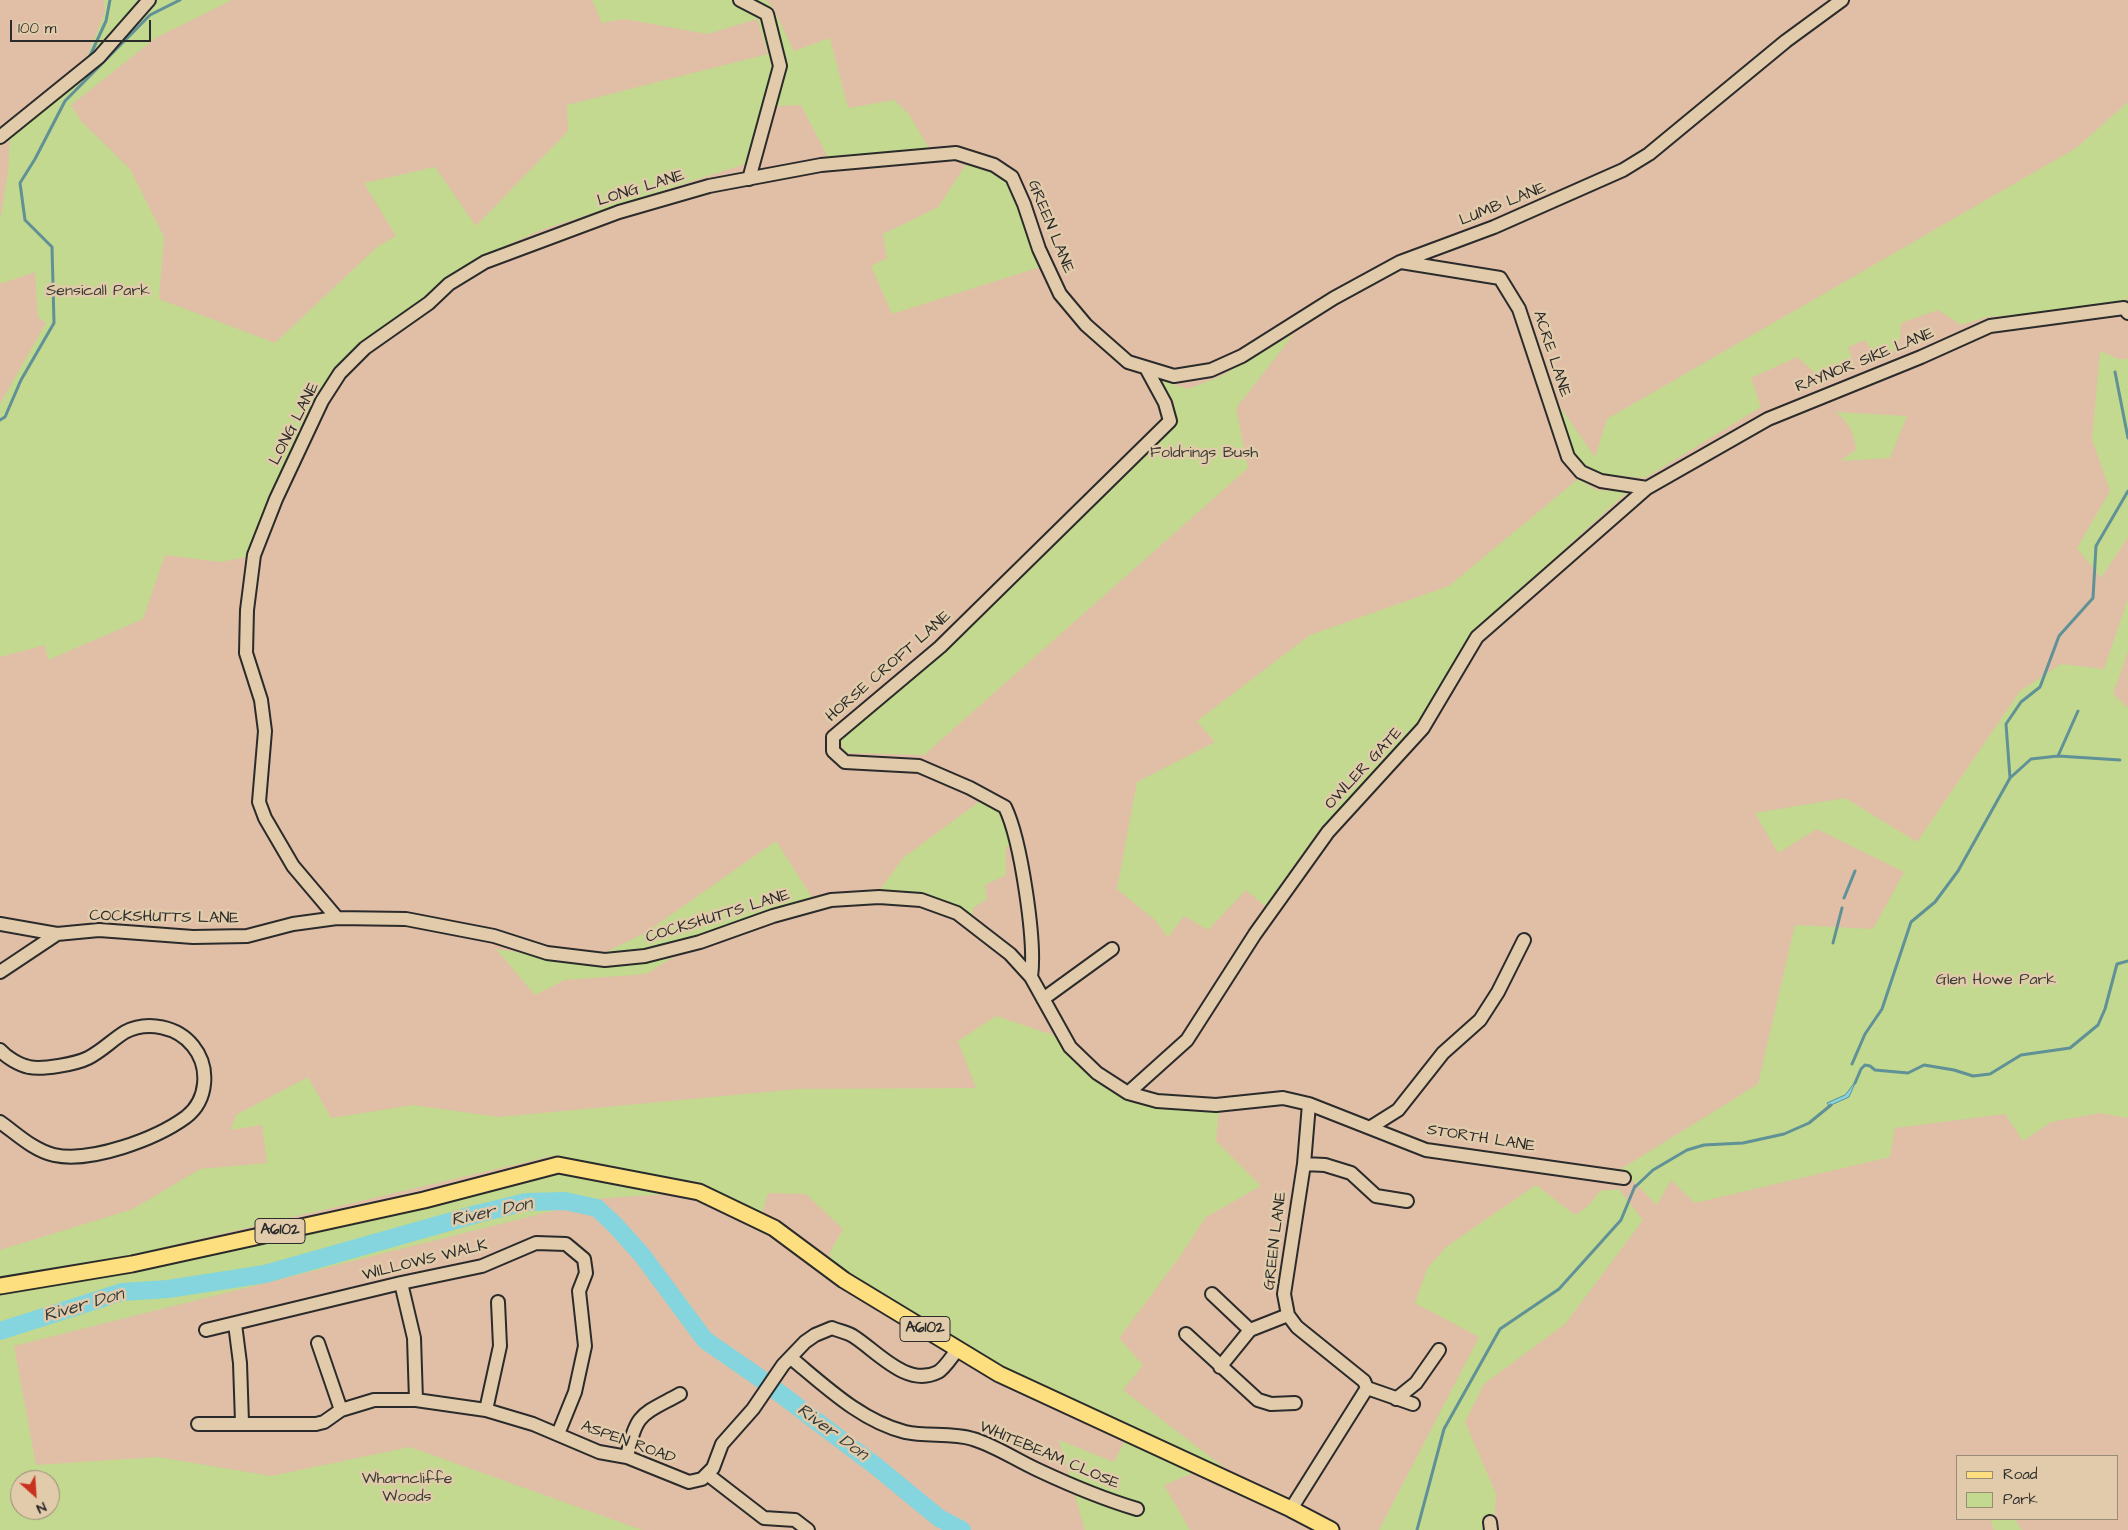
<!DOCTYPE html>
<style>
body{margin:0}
#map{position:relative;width:2128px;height:1530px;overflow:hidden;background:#e0bfa6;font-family:"Architects Daughter",sans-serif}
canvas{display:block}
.legend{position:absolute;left:1956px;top:1455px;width:162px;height:65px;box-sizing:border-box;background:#e1cbaa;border:1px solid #988b77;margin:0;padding:6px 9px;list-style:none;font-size:15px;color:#2b2b2b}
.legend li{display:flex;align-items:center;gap:10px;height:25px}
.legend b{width:25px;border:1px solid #988b77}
.north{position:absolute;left:10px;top:1470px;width:50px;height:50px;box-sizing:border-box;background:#e1cbaa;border:1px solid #988b77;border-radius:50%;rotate:154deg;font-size:14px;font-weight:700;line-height:20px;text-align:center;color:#2b2b2b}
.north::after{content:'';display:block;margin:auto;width:18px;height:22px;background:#c8321e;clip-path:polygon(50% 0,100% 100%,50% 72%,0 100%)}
.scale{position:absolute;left:10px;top:20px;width:141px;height:22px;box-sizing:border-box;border:2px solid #2b2b2b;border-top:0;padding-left:6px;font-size:15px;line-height:18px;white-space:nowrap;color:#2b2b2b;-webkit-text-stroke:4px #e1cbaa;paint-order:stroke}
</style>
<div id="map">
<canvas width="2128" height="1530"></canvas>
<ul class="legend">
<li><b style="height:6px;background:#fddf80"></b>Road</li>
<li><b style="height:14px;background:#c2d98f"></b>Park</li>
</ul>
<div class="north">N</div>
<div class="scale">100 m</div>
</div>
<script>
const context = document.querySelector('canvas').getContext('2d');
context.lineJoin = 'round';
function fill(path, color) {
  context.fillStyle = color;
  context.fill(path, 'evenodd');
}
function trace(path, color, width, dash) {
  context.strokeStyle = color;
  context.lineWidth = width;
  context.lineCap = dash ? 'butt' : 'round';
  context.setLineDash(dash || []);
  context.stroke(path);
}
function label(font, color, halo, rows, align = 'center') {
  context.font = font + ' "Architects Daughter",sans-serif';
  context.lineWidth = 5;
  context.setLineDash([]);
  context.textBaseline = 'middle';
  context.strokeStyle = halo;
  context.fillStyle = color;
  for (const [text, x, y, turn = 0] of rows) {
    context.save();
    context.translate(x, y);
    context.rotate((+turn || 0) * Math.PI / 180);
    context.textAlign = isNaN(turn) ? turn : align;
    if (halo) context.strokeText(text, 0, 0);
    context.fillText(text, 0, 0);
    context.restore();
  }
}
fill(new Path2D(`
 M104,0H144L83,67L105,12Z
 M153,0H232L157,37L71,105L81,121L130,169L164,237L159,299L275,343L377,247L396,236L364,183L435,167L476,226L568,131L567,105L768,54L757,19L707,34L624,19L602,23L592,0H765L772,6L794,51L830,38L848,108L894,100L908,113L931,151L828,157L801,105L776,106L787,67L782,55L770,59L772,70L748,163L541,230L474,260L444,280L425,298L362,344L332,370L246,557L221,562L165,555L143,619L48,660L45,645L0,657V404L46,323L38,317L35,272L0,284V221L8,173L10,132Z
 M2128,102V295L2126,304L2105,303L2090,310L1987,317L1961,325L1938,310L1901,323L1899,349L1876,358L1865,340L1848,347L1854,364L1820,377L1797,357L1751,378L1761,407L1645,478L1602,474L1574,458L1556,401L1595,457L1607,419L2076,148Z
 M967,163L987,168L1010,183L1040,267L892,314L871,266L887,258L883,234L938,207Z
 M1294,334L1236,408L1248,468L924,755L845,753L840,739L940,656L1174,427V402L1160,380L1188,389L1221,376Z
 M2100,351L2119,359H2128V537L2101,578L2077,548L2110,491L2092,439Z
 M1835,412L1907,416L1890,458L1840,461L1856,450C1854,433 1849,421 1835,412Z
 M1578,479L1597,490L1627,492L1473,632L1412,731L1319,830L1265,906L1246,890L1208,930L1184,916L1168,937L1155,920L1117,889L1137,782L1215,742L1197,721L1310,635L1449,586Z
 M2128,599V651L2113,694L2128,708V1118L2100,1113L2051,1122L2023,1141L2005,1114L1895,1128L1890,1157L1695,1203L1671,1180L1657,1205L1621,1169L1758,1084L1795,925L1873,929L1904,872L1817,829L1778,853L1755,813L1845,798L1917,842L2020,691L2061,664L2104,669Z
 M984,798L1002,809L1012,845L1006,847V875L985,885L987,899L973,908V920C937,893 924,893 880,890L903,858Z
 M776,841L812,897C770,921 693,945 644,952C632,953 618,952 606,952L645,933Z
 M496,949L543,956L680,953L646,974L565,980L535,995Z
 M996,1016L1056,1036L1081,1069L1132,1103L1219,1111L1216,1141L1261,1186L1206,1217L1181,1255L1119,1338L1143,1365L1123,1390L1242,1481L1001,1368L830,1266V1252L843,1229L806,1194L768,1193L761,1217L697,1186L556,1155L132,1255L0,1282V1250L133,1209L200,1169L267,1163L262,1125L231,1130L236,1115L308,1077L331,1118L413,1105L499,1117L798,1089L976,1088L958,1041Z
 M560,1174L684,1193L604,1198L14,1346L36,1465L158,1457L271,1476L410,1447L642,1530H0V1292L134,1273ZM20,1480H50V1510H20Z
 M1536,1185L1575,1215L1588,1206L1600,1191L1619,1189L1643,1220L1565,1324L1484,1384L1465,1422L1496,1494L1494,1530H1379L1479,1337L1415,1303L1427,1269L1446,1247Z
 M1126,1439L1193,1473L1164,1485L1190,1530H1085L1059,1440L1114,1462Z
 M1990,1519H2015L2022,1530H1994Z`), '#c2d98f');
const water = new Path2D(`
 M1856,1081L1849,1097L1829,1106L1827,1103L1845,1095Z`);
fill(water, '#84d5de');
trace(water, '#609196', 1);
trace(new Path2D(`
 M89,58L106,21L110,0
 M2115,372L2128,438
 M0,420L5,417L21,380L54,323L52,247L25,220L20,183L35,159L65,101L150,15L180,0
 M2058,756L2120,760
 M2010,778L2006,724L2021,702L2040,687L2059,636L2093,598L2096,546L2128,491
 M1844,898L1855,871
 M1833,943L1842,908
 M1852,1064L1865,1034L1882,1009L1911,922L1935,902L1958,871L2010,778L2031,759L2058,756L2078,711
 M1855,1083L1861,1069L1865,1065L1870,1066L1875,1070L1908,1073L1924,1065L1954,1070L1973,1076L1990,1074L2021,1055L2070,1048L2098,1025L2105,1009L2117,964L2128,961
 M1635,1187L1653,1170L1687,1150L1704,1145L1743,1143L1784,1134L1809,1123L1831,1105
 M1417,1530L1444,1429L1500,1329L1559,1289L1621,1220L1635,1186`), '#609196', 3);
trace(new Path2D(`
 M0,1331L122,1292L168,1289L265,1274L477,1214L526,1202L565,1201L597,1208L615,1225L642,1255L705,1340L757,1376L877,1467L939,1518L962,1530`), '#84d5de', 18);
const minor = new Path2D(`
 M740,0L767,14L780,66L749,179
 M0,137L99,57L149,0
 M1401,262L1500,278L1519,309L1568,457L1581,472L1601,481L1647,488
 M337,918L293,866L265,818L259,802L265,731L261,700L246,653L247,610L254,555L276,499L322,401L340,373L365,348L429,303L449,284L485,262L619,212L709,186L821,165L956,153L994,165L1012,177L1024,204L1039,249L1060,294L1086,325L1128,362L1174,376L1211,370L1242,356L1334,298L1400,262L1494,227L1623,170L1649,154L1786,41L1842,0
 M0,924L57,934L99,930L193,937L247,936L293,924L337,918L406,919L494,936L547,953L605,960L645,956L700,942L773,916L831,900L879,897L921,900L957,913L1010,954L1031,977L1070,1047L1097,1073L1128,1093L1157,1101L1216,1105L1283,1098L1309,1104L1304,1164L1284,1294L1288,1315L1297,1327L1364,1381L1367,1388L1291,1509
 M0,972L57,934
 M1031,977C1036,942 1021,840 1005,807L970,788L919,766L845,762L833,751V737L940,647L1170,421L1165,403L1146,368
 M1043,999L1112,949
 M0,1050C6,1057 19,1065 29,1067C42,1070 76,1064 88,1058C102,1051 112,1040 125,1032C148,1020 178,1027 193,1046C210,1067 208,1100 186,1117C156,1139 91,1163 54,1155C33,1150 17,1134 0,1122
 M1128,1093L1187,1040L1255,934L1328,832L1423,728L1477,637L1647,488L1768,419L1921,357L1990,326L2124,308L2128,313
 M1309,1104L1426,1150L1624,1178
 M1371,1127L1398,1110L1443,1053L1480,1020L1498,992L1524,940
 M1304,1164L1325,1165L1351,1173L1376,1196L1407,1201
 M401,1283L414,1338L416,1400
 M1212,1294L1250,1330
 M235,1324L240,1363L242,1422
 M206,1330L401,1283L482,1266L536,1243L566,1244L584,1259L586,1273L579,1291L585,1346L575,1392L558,1434
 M1186,1334L1258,1400L1271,1404L1295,1403
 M318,1343L341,1410
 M791,1358C825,1386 861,1421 905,1432C927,1437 952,1432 973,1439C996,1446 1016,1460 1038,1470C1070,1485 1103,1499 1137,1509
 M1220,1367L1250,1330L1288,1315
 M1367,1388L1413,1404
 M1396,1399L1416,1383L1439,1350
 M486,1410L500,1346L498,1302
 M198,1424H316L324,1422L341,1410L374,1400H416L486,1410L533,1424L599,1452L627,1457L689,1482L702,1479L713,1468L722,1444L753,1409L783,1365L805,1342L815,1335L832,1328C839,1331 847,1332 853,1336C877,1351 907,1388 938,1372C945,1368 952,1356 958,1349
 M627,1457C636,1412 642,1415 680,1394
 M707,1474L764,1518L795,1520L808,1530
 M1490,1522L1491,1530`);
const major = new Path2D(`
 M0,1286L132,1264L424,1200L558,1165L699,1192L774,1228L844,1280L999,1374L1291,1509L1331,1530`);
trace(minor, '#2b2b2b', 16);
trace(major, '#2b2b2b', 19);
trace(minor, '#e1cbaa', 12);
trace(major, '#fddf80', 15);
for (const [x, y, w] of [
 [280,1231,50],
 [925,1329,50]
]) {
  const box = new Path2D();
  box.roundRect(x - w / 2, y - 12.5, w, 25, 4);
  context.fillStyle = '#e1cbaa';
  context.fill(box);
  trace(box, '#2b2b2b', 1);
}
label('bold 15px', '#2b2b2b', null, [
 ["A6102",280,1231],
 ["A6102",925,1329]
]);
label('16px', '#2b2b2b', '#e1cbaa', [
 ["LONG LANE",641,189,-17],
 ["LUMB LANE",1503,205,-22],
 ["GREEN LANE",1050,227,68],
 ["ACRE LANE",1551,354,72],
 ["RAYNOR SIKE LANE",1865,361,-22],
 ["LONG LANE",295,424,-63],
 ["HORSE CROFT LANE",889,667,-41],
 ["OWLER GATE",1364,769,-47],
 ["COCKSHUTTS LANE",718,917,-17],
 ["COCKSHUTTS LANE",164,918,1],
 ["STORTH LANE",1481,1139,9],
 ["GREEN LANE",1276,1241,-83],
 ["WILLOWS WALK",425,1261,-14],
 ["ASPEN ROAD",628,1443,20],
 ["WHITEBEAM CLOSE",1049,1456,23]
]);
label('16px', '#3a3c35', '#e1cbaa', [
 ["Sensicall Park",98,292],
 ["Foldrings Bush",1204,454],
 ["Glen Howe Park",1996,981],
 ["Wharncliffe",407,1480],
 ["Woods",407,1498]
]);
label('italic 18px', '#343c3d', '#e1cbaa', [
 ["River Don",492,1213,-12],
 ["River Don",84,1306,-16],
 ["River Don",832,1433,36]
]);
</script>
